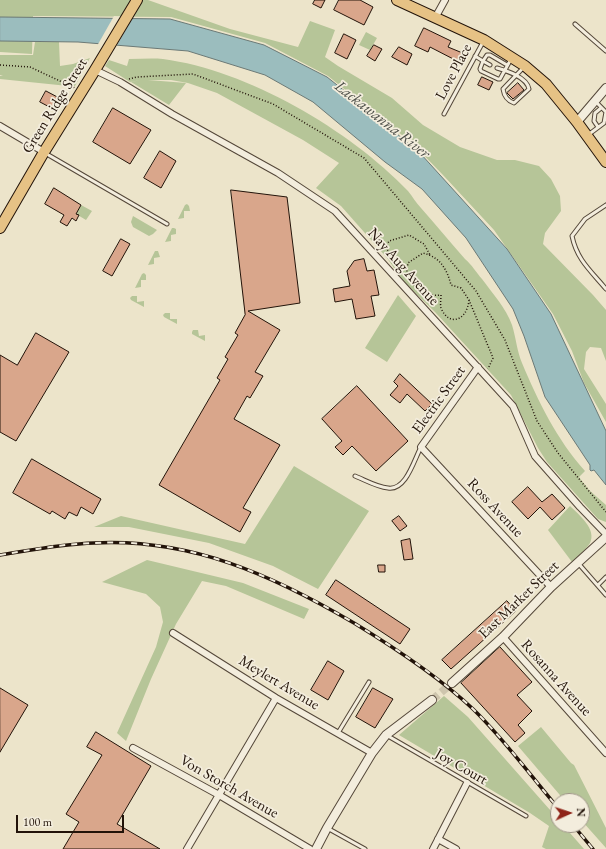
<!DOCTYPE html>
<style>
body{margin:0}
#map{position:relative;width:606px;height:849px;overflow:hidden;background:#ece4ca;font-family:"EB Garamond",serif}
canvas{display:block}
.north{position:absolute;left:550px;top:793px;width:40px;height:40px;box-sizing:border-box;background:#f3eddd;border:1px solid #9f9688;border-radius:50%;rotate:87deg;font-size:11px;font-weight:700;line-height:16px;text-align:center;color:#221309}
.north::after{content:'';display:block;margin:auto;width:14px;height:18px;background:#8f2418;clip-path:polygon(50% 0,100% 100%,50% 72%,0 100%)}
.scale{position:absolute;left:16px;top:815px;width:108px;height:18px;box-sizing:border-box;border:2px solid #221309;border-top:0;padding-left:5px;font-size:12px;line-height:14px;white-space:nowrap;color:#221309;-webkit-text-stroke:3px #f3eddd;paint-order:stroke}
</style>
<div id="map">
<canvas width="606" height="849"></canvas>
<div class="north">N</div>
<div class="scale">100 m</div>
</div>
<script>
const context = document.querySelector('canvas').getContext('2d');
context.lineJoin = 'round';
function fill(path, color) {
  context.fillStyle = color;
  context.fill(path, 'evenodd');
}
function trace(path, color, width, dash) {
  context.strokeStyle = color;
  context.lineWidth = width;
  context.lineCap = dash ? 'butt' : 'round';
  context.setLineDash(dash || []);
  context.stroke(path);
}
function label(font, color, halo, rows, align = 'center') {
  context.font = font + ' "EB Garamond",serif';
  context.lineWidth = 3.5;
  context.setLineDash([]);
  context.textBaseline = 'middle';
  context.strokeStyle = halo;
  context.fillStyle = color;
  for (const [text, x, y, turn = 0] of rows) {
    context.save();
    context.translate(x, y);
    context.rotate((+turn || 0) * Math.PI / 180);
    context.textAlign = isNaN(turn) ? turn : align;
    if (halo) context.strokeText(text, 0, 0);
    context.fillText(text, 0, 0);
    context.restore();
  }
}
fill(new Path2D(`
 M0,0H148L230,29L298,47L310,21L335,30L325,57L338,66L392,98L423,125L460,147L497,160H515L539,166L551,179L560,196L561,211L545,233L543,244L593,295L606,310V361L601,348L590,347L586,352L584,369L606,404V422L584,383L572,351L553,314L494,230L443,175L412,143L328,76L265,43L171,17L33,16L32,54L0,52Z
 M366,32L377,38L370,50L359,45Z
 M35,42H59L60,66L73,64L90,58L75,86L56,82L68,85V86L0,79V76H3L0,75V55H33Z
 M129,59C140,59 152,58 163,59C247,70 350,130 408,191C413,197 416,203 421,208C436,225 450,242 465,259C472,265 476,272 482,279C493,294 506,308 512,325C516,338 517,351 522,363C538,401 557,440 585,471L579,477L589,490L606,505V522L598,519L547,462L538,448L511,395L435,312L403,281L387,258L341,206L316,188L339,163L303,140L217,93L188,83L171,80H148L186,83L169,105L131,82L141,80L130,82L105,66L109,60L127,66Z
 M187,204L189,206L190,211H184V218L178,219L185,205Z
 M81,205L92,211L86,220L76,214Z
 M133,216L157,230L153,234L149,236L133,227L131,222Z
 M172,228H174L176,229V234L171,235V241L165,242Z
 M155,251H158L160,257L154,258V264L148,265Z
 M144,273L146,275V280H141V287L135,288L142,274Z
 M398,295L416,316L387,362L365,348Z
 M132,296H137V302L144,301V307L131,300L130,298Z
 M165,313H170V319H177V324L164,317L163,315Z
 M193,330H198L199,336L205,335V341L192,334V332Z
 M294,466L369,511L318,589L273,566L209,543L129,527H94L121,516L245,544Z
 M570,506C579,515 597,529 590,543C586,550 577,556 572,562L548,530Z
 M147,560L243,583L309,609L304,619L226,586L202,581L176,624L151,679L126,741L117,733L156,647L163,622L160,607L146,594L102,582Z
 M444,696L468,717L558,819V825H563L584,849H546L542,847L549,826L530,813L399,735Z
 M541,727L571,763L574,765L606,828V848L582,821V801H565L518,746Z`), '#b6c598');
const water = new Path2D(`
 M0,17L170,19L264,45L327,77L356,100L420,153L507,249L551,314L606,431V485L594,470L591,471L590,470V465L545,397L524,336L513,309L466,238L422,189L385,162L313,102L265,75L188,51L78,42L0,41Z`);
fill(water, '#9bbdbe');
trace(water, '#6b7976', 1);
fill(new Path2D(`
 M114,16L133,17L116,47L97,46Z`), '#ece4ca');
const building = new Path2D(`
 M315,0H325L321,8L313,4Z
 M339,0H360L373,7L364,25L334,10Z
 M424,28L451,41L448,47L465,54L461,63L430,47L428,52L415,46Z
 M344,34L356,40L347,59L335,53Z
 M374,45L382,49L375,61L367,56Z
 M399,47L412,54L407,65L392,57Z
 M482,77L493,82L489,90L478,85Z
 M518,83L524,90L513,99L507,93Z
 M46,91L63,100L57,111L40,102Z
 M113,108L151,130L130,164L93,142Z
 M160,151L176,161L161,188L144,178Z
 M54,188L81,205L76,214L79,215L76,221L72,218L67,226L60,222L64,215L45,204Z
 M231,190L287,197L300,303L248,311L280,330L255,372L263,376L250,398L247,396L234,419L280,445L243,508L251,512L240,532L159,485L220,380L217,378L228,359L225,357L238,335L235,333L245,315Z
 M121,239L130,244L112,276L103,271Z
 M364,259L367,271L374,270L379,295L371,296L375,316L356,319L352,299L335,302L333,289L350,286L347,271L354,261Z
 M36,333L69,352L16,441L0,432V355L17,365Z
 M400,374L432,404L425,411L407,394L400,403L390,395L398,386L394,382Z
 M357,386L408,441L376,471L352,446L343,455L335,447L342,441L322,419Z
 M32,459L101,499L93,514L81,507L77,516L69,512L65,519L52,511L50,514L13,493Z
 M528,487L542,502L552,494L565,508L552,520L540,507L528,519L512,502Z
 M399,516L407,526L400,531L392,521Z
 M410,539L413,559L404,560L401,541Z
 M378,565H385V572H379Z
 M336,580L410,629L400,644L326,595Z
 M507,601L516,611L451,669L442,660Z
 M500,647L532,682L517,695L532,711L518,725L525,733L515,742L461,683Z
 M328,661L344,671L328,700L311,690Z
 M0,688L28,705L0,752Z
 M373,688L393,699L375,728L356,717Z
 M96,732L151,766L117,824L160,849H63L79,822L66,814L102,755L87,747Z`);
fill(building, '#d9a68b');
trace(building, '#221309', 1);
trace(new Path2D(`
 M432,700L452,683`), '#cec5ad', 8, [8, 4]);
const service = new Path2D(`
 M575,24L606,51
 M475,56L483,61L480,69L481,71L498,79H500L511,59
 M490,65L483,61L487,55H490L507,65
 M497,68C507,71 527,77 529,89L514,103C508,101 504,96 503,89L524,67
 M444,114L483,42
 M598,127L594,121L595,113L601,108
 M588,135L604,123L606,112L595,101
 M45,153L167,224
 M606,205L585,219L572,236C577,260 591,271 606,289
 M355,476C365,480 377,487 388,488C406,491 414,460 421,447
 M578,563L606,595
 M598,585L606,577
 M338,733L369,682
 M388,736L526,816
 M329,829L365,849`);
const minor = new Path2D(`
 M435,18L445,0
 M95,70L120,82L172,114L278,173L335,211L513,406L535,456L580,507L606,534
 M0,126L44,152
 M478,367L421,447L551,587
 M173,633L276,698L372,753
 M503,637L606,753
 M133,748L219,795L310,849
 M438,839L456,849
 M187,849L276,698
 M433,849L467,783`);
const tertiary = new Path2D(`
 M577,122L606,88
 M452,683L503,637L551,587L606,537
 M316,849L327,828L372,753L386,735L432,700`);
const primary = new Path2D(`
 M397,0L484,40L525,66L546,84L577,122L606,162
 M0,228L44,152L95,70L137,0`);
trace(service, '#544739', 5);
trace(minor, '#544739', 8);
trace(tertiary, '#544739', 10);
trace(primary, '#221309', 12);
trace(new Path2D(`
 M0,65L30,67L75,88
 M129,79L137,77L193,74L273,104L364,158L476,291L505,340L537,421L558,453L606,512
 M407,269L392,258L386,247L389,241L409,235L424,244L430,255
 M469,300C467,321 449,327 441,308C440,304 441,299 441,295C423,297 417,289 406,276L408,263L423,253C440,257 447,269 451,285L461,288L469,300L493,358L488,369`), '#221309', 1.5, [1, 2]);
trace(service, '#f3eddd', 3);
trace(minor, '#f3eddd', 6);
trace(tertiary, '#f3eddd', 8);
trace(primary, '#e6c285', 10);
const rail = new Path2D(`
 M0,555C31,550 62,544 94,543C191,538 272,575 354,623C395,648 438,676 473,709C504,739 530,775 558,808
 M573,825L593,849`);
trace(rail, '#221309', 3.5);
trace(rail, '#f3eddd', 2, [6]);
label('15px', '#221309', '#f3eddd', [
 ["Love Place",454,72,-62],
 ["Green Ridge Street",55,106,-58],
 ["Nay Aug Avenue",403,267,48],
 ["Electric Street",439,400,-54],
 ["Ross Avenue",495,508,47],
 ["East Market Street",519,600,-44],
 ["Rosanna Avenue",556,678,48],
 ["Meylert Avenue",279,683,31],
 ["Joy Court",461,767,30],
 ["Von Storch Avenue",229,787,30]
]);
label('italic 16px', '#4c4e48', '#f3eddd', [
 ["Lackawanna River",382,120,38]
]);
</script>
